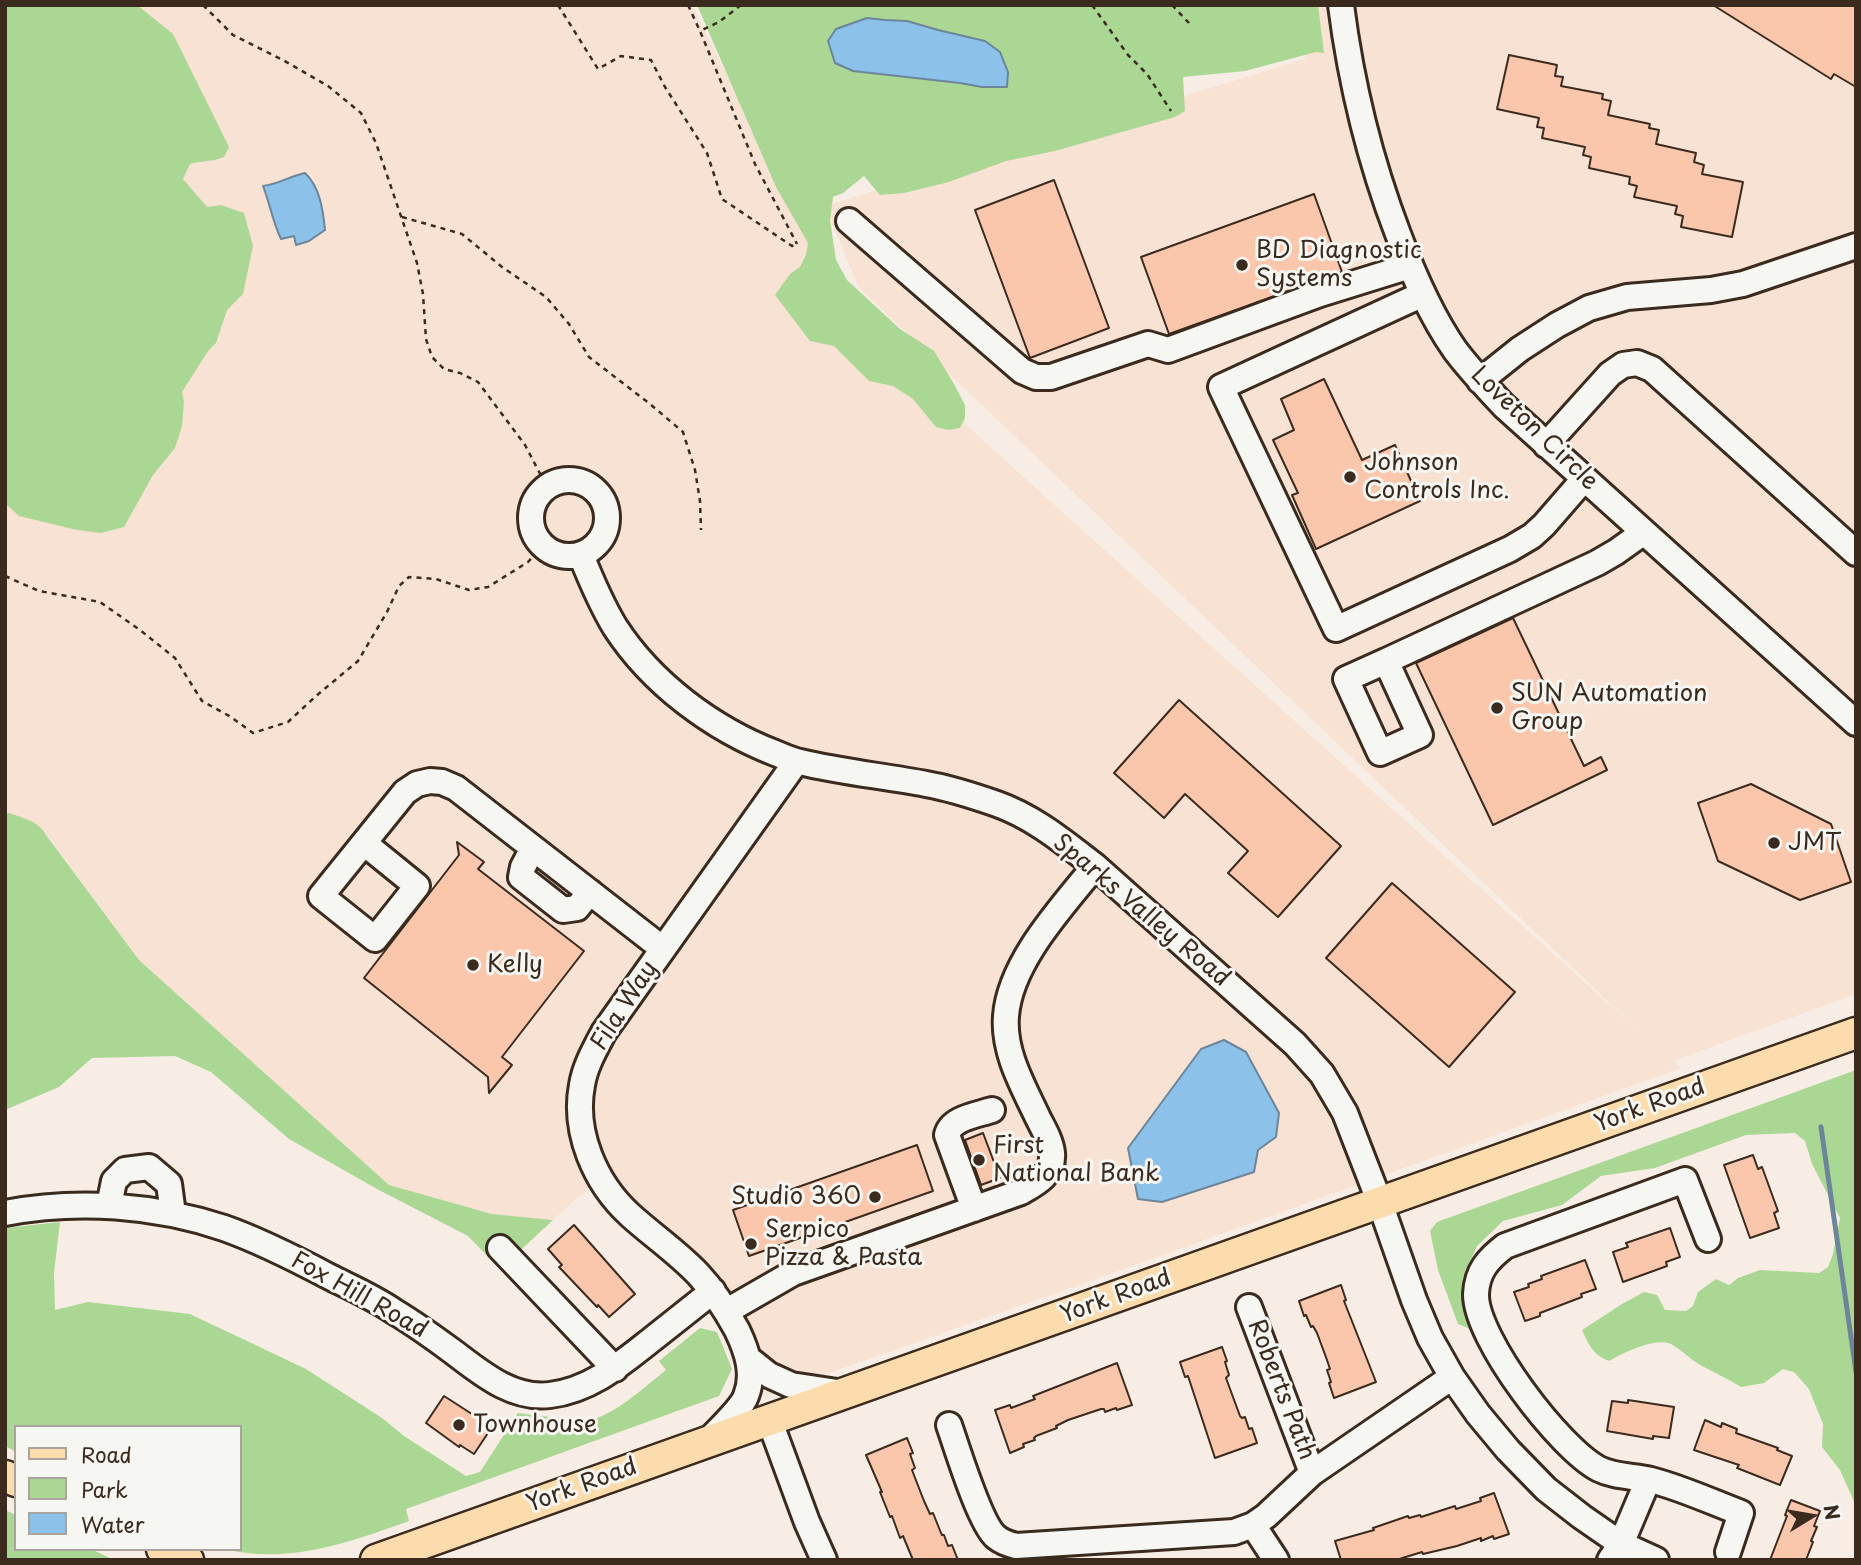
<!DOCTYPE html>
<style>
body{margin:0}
#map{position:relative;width:1861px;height:1565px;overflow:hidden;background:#f7ede4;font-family:"Playpen Sans",sans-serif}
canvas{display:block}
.frame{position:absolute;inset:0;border:7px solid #3b2a1e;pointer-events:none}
.legend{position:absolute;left:14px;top:1425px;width:228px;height:126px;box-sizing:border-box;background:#f6f6f2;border:2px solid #aba49d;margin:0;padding:9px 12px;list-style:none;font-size:21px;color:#3b2a1e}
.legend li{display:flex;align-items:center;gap:14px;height:35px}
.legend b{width:35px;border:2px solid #aba49d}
.north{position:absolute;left:1777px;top:1481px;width:70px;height:70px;-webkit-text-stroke:5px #f6f6f2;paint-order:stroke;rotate:79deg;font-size:19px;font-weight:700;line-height:28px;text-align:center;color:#3b2a1e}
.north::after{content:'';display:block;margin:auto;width:24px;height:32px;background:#3b2a1e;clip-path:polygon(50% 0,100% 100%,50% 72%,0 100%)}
</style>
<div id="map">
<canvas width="1861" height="1565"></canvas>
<div class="frame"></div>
<ul class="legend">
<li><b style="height:9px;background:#fcdcac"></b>Road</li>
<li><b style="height:19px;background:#abd795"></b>Park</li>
<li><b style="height:19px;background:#8cc1ea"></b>Water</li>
</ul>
<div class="north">N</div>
</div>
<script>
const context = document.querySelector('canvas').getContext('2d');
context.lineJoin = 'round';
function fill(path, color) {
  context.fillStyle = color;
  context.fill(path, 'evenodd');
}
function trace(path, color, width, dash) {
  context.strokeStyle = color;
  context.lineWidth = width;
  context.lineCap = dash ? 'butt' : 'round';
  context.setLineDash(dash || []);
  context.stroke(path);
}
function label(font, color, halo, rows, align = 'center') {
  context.font = font + ' "Playpen Sans",sans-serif';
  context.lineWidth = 6;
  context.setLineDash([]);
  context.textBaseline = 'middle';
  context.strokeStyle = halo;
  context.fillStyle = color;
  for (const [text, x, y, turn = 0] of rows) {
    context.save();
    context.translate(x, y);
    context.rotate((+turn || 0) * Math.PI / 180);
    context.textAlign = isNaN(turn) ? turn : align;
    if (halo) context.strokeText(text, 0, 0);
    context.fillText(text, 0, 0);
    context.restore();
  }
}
fill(new Path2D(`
 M28,5H692L844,312L1009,464L1638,1030L859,288L825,206L1305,59L1301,5H1856V994L1673,1061L1681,1068L1124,1269L767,1395L750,1353L726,1315L599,1179L553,1220L492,1214L389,1185L139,960L47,835L5,830V441Z`), '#f8e2d3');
fill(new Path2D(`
 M5,5H137L173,34L229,147L224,157C212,162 201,161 190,164L183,179L207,207L221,205L244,213L253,246L243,294L227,310L216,343L208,351L182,392L184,402L182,426L175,448L153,475L124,527L101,533L77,530L19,516L5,503Z
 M697,5H1318L1324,53L1316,52L1245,71L1183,77L1185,111L1175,117L1055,151L1006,161L949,182L904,193L880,195L864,176L843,193L833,197L830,220L836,260L847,280L900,329L934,351L954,384L965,405V418L960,428L948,430L936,427L913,399L893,386L869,381L834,346L810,341L775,295L790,274L800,267L806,255L808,243L776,187Z
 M9,813C23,818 39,821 46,835L139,960L389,1185L492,1214L553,1220L511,1259L507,1256L497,1266L468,1236L377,1189L289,1139L211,1072L175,1056L92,1058L59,1087L5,1110V814Z
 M1856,1070V1506L1840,1470L1822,1447L1823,1424L1809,1389L1794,1372L1783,1369L1764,1383L1741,1387C1728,1379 1715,1373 1702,1366C1691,1360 1682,1350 1671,1344C1655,1337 1623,1353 1609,1361C1594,1356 1588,1344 1582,1330L1622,1304L1644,1292L1657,1295L1665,1310L1686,1311L1693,1306L1698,1292L1716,1279L1729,1285L1738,1278L1760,1270L1819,1273L1828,1267L1833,1254L1840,1218L1812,1164L1805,1141L1795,1133L1746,1135L1655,1168L1601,1176L1562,1205L1503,1221L1477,1246L1463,1279L1473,1326L1470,1329L1458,1324L1438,1270L1430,1231L1437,1222Z
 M60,1222L54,1273L55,1310L88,1302L190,1314L306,1369L382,1418L404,1436L466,1476L480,1472L518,1413L550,1417L552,1428C607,1423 625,1403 666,1370L659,1361L700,1328L717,1332L732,1369L719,1396L406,1509L409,1521C351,1542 287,1565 225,1549H240V1427H16V1452L5,1446V1228Z
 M5,1510L16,1515V1549H91L114,1560H5Z`), '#abd795');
const water = new Path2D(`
 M867,18L885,20L907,21L938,30L985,41L1000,52L1008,72L1007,87H982L960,83L853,71L835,63L828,41L836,29Z
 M305,173C320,187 323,210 325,230L309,241L296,245L294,236L281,239C273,223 270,204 263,186C279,184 290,176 305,173Z
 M1224,1040L1246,1052L1279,1113L1276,1137L1258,1150L1254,1172L1162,1202L1138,1199L1128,1148L1201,1049Z`);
fill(water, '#8cc1ea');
trace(water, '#6c8598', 2);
trace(new Path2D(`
 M1821,1127L1856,1372`), '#6c8598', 5);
const building = new Path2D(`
 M1713,5H1856V87L1834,74L1831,79Z
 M1509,55L1557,65L1555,76L1563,77L1561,86L1603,94L1602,99L1611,101L1608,115L1650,124L1649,128L1659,130L1656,144L1696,153L1694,162L1704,165L1702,174L1743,182L1732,237L1681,227L1683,216L1675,214L1677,206L1634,197L1637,186L1629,184L1630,177L1589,168L1591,157L1583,155L1585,147L1542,138L1544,128L1537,127L1539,118L1497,109Z
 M1054,180L1109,328L1030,358L975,210Z
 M1314,194L1342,272L1169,334L1141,257Z
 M1324,379L1362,460L1395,445L1420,501L1316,549L1292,495L1298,493L1273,440L1294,430L1281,399Z
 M1513,618L1584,766L1601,757L1607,770L1493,825L1416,663Z
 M1179,700L1341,846L1278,917L1228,873L1248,851L1185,794L1164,818L1114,773Z
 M1751,784L1831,824L1851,882L1800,900L1718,861L1698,803Z
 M457,842L484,862L478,869L584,951L502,1057L512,1065L489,1093L488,1077L364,978L459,855Z
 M1392,883L1515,992L1449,1067L1326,958Z
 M983,1133L1000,1178L981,1185L965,1140Z
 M917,1145L933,1191L749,1256L733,1210Z
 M1753,1155L1758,1169L1762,1167L1778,1211L1774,1213L1779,1228L1750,1238L1724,1165Z
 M574,1225L635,1294L609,1317L598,1305L597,1307L559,1267L562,1265L548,1249Z
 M1670,1228L1680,1257L1666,1262L1667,1266L1623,1282L1613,1252L1628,1247L1626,1243Z
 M1585,1260L1596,1289L1581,1294L1582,1297L1540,1313V1316L1525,1321L1514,1292L1529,1287L1528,1284L1542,1279L1541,1276Z
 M1341,1285L1346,1300L1344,1301L1376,1382L1334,1398L1329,1383L1331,1382L1327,1370L1330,1369L1327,1360L1317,1333L1313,1326L1311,1327L1306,1315L1304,1316L1299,1301Z
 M1222,1347L1227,1361L1225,1362L1229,1375L1226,1378L1240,1416L1242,1418L1245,1417L1249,1429L1252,1428L1257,1443L1215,1458L1188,1376L1185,1377L1180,1362Z
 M1117,1363L1132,1405L1117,1410L1116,1408L1105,1412L1104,1409H1101L1068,1420L1056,1426L1057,1428L1036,1436L1034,1438L1035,1440L1023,1444L1024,1447L1010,1453L995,1410L1010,1405L1011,1408L1035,1399L1033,1396Z
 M444,1396L492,1427L474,1454L460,1445L459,1447L426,1423Z
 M1628,1400L1674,1407L1669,1438L1653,1436V1439L1607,1431L1612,1401L1628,1403Z
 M1705,1420L1721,1427L1722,1423L1737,1429L1736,1433L1778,1448L1777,1450L1792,1456L1780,1485L1737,1468L1739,1465L1694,1450Z
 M907,1438L913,1453L910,1454L915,1468L912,1470L924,1501L930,1514L933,1513L941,1533L942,1535H944L948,1546L952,1545L958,1560H913L903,1536L900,1538L892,1516L890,1517L880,1492H882L866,1455Z
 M1494,1493L1509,1534L1494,1539L1493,1536L1481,1541V1538L1457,1546L1423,1554L1422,1552L1396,1560H1341L1335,1541L1374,1530L1373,1528L1408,1516L1409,1518L1420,1515L1421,1517L1455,1506L1456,1509L1481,1501L1480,1498Z
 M1791,1500L1820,1511L1814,1526L1817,1527L1811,1541L1813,1542L1806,1560H1770L1787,1516L1785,1515Z`);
fill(building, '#fbc7ac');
trace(building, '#3b2a1e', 2);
const minor = new Path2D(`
 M1341,5C1351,83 1370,161 1398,234C1413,274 1430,314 1455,350C1470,370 1487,388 1504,406L1856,723
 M849,221L1022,371L1036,377H1051L1148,344L1168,350L1320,294L1410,266
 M1423,294L1221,387L1336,629L1510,549L1532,536L1544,525L1584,479
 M1480,381L1520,349L1557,325L1589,308L1627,297L1711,290L1743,284L1856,246
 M1546,445L1610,374L1623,365L1637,363L1652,369L1856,553
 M531 518a38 38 0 1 1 76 0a38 38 0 1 1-76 0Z
 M581,555C591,580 601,604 615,627C652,684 713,729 775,753C783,756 791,760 800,762C841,772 884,776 926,784C949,788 974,796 997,804C1034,817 1065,843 1095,866L1295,1044L1322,1074L1345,1113L1380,1203L1414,1300L1430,1338L1452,1377L1478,1414L1508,1450L1546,1489L1582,1517L1621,1544L1656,1560
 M1386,661L1346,679L1380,753L1420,735L1386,661L1597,563L1616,552L1644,532
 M364,843L417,886L375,939L321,896L405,792L417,784L430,781L442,782L456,788L663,949
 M533,848L523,867L521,877L563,910L577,908L590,892
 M109,1206L114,1181L125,1170L149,1167L169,1184L173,1214
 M974,1209L947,1135C951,1118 977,1115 992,1110
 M5,1213C78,1199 155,1205 224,1228C261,1241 296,1259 330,1277C352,1288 375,1298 395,1312C415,1324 433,1337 452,1351C480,1372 512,1400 550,1395C592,1390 623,1362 655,1337C674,1322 694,1306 713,1291
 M1708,1239L1685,1180L1505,1246C1488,1259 1477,1271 1476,1294C1475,1338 1560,1449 1599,1469C1615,1477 1634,1476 1651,1480C1682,1488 1712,1502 1741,1513L1728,1552
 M500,1248L615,1369
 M1249,1307L1312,1473
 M727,1311L793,1273L1021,1192C1037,1183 1054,1174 1052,1153C1051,1141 1043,1128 1038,1118C1023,1086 1003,1052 1006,1016C1010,962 1062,907 1095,866
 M749,1359L769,1375L791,1385L844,1393
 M769,1419L807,1522L824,1560
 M949,1425C957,1448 980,1524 996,1537C1002,1542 1008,1544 1016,1546L1234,1532L1253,1525L1266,1516L1312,1473L1452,1377
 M708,1441C718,1430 742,1408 746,1396C755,1374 747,1351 737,1330C726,1310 714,1291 698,1274C677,1252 652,1235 630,1215C595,1183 573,1132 582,1085C585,1066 595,1049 604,1032L796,762
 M1253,1525L1276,1560
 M1610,1560L1621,1544L1648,1480`);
const major = new Path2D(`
 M5,1476L16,1481
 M162,1549L188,1560
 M376,1560L1856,1033`);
trace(minor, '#3b2a1e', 30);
trace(major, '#3b2a1e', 35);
trace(new Path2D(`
 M203,5L233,35L283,60L328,86L361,113L376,143L417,263L423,294L426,339L432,357L444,369L460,373L478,382L525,445L547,487
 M558,5L598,69L621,56L651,60L665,87L707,153L722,199L792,246L797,244
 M688,5L700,31
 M741,5L719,22L700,31L755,164L797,244
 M1092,5L1128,55L1147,74L1171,111
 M1172,5L1189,23
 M402,217L462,234L502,267L546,297L569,324L589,357L650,404L683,432L695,470L700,501L701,530
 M5,576L39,591L100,602L140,630L175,658L202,701L231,717L253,733L288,722L316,696L358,661L387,612L399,586L409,577L436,579L469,590L488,587L528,562L542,546`), '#3b2a1e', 2.5, [5, 5]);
trace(minor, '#f6f6f2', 24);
trace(major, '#fcdcac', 30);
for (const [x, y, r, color] of [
 [1242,265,7,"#3b2a1e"],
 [1350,477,7,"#3b2a1e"],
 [1497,708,7,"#3b2a1e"],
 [1774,843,7,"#3b2a1e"],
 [473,965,7,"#3b2a1e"],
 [979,1160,7,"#3b2a1e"],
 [875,1197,7,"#3b2a1e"],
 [751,1244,7,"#3b2a1e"],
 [459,1425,7,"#3b2a1e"]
]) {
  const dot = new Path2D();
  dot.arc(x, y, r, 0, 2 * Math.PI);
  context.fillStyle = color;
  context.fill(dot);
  trace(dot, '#f6f6f2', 2.5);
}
label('24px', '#3b2a1e', '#f6f6f2', [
 ["BD Diagnostic",1256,251],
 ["Systems",1256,279],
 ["Johnson",1364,463],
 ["Controls Inc.",1364,491],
 ["SUN Automation",1511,694],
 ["Group",1511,722],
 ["JMT",1788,843],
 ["Kelly",487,965],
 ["First",993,1146],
 ["National Bank",993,1174],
 ["Studio 360",861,1197,"right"],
 ["Serpico",765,1230],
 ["Pizza & Pasta",765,1258],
 ["Townhouse",473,1425]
], 'left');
label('24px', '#3b2a1e', '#f6f6f2', [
 ["Loveton Circle",1534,429,44],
 ["Sparks Valley Road",1141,911,40],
 ["Fila Way",625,1006,-57],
 ["York Road",1650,1106,-20],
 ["Fox Hill Road",359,1296,29],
 ["York Road",1116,1297,-20],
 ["Roberts Path",1281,1390,69],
 ["York Road",582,1486,-20]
]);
</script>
